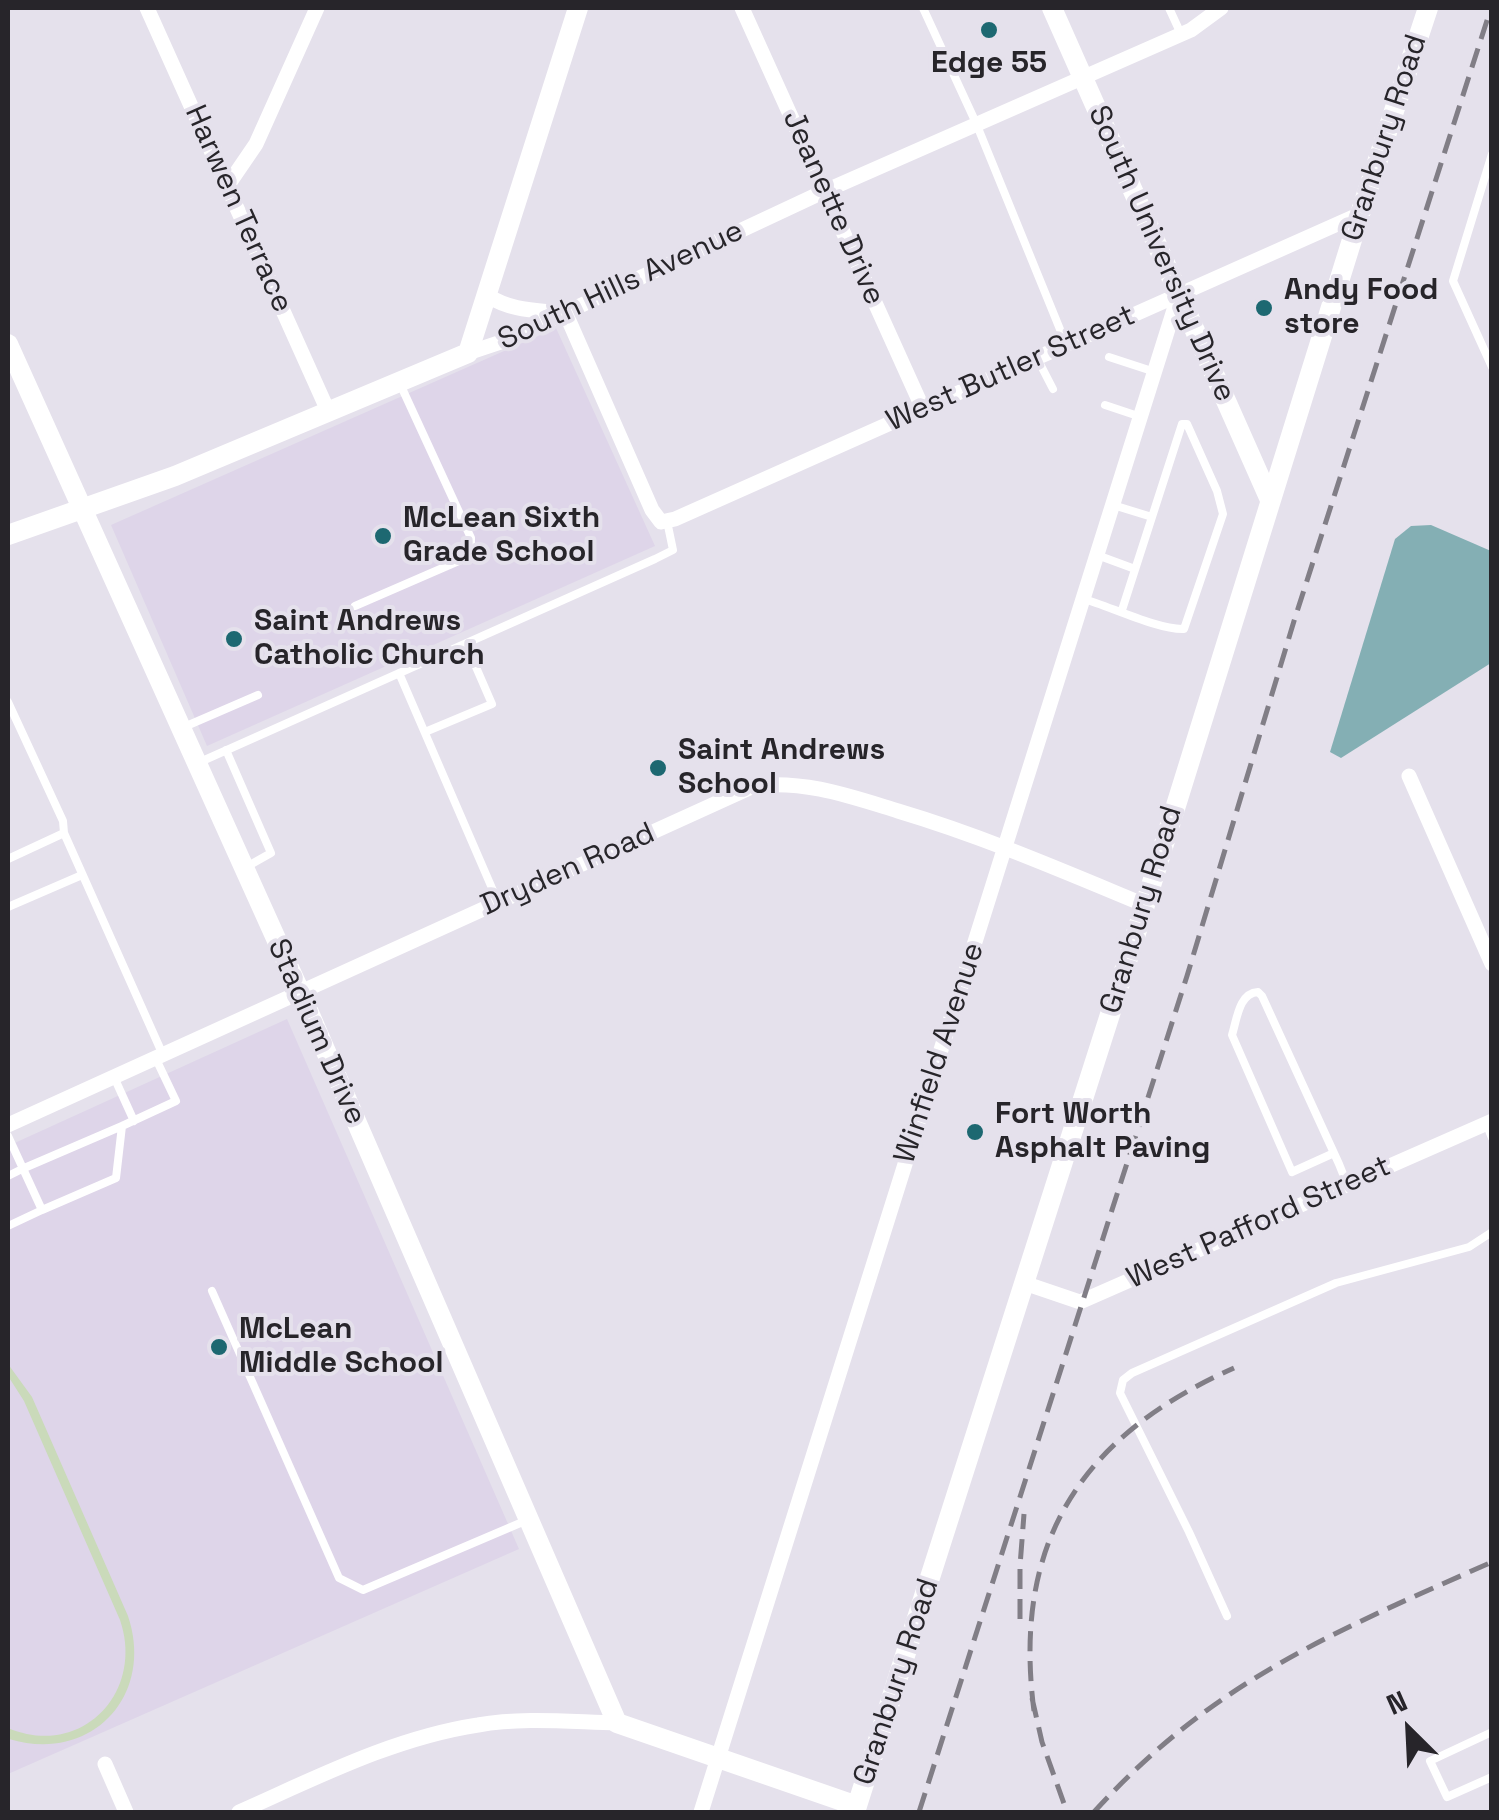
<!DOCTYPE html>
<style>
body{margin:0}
#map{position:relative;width:1499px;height:1820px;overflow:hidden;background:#e5e1ec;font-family:"Space Grotesk",sans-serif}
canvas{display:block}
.frame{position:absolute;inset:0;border:10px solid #27252a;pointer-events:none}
.north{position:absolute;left:1359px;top:1680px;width:100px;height:100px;-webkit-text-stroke:8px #e5e1ec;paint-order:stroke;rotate:336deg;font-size:28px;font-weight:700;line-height:40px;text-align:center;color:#27252a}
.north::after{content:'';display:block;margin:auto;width:35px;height:45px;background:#27252a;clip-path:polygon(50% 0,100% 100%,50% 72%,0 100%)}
</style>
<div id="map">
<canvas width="1499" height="1820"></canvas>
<div class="frame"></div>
<div class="north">N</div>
</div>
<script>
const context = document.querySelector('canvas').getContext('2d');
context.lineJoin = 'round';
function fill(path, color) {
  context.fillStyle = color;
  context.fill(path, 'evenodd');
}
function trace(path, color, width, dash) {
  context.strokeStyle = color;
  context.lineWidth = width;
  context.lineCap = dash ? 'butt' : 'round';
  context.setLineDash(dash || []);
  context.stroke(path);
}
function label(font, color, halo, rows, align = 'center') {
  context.font = font + ' "Space Grotesk",sans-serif';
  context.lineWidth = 8;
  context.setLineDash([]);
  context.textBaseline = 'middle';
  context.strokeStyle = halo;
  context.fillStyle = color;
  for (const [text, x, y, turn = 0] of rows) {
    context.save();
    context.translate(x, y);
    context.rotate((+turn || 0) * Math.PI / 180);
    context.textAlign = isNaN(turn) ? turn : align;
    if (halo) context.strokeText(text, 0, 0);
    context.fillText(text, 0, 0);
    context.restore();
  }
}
fill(new Path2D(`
 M556,328L655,546L207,746L111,525Z
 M287,1019L519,1549L8,1774V1146Z`), '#ded5e9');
fill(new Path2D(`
 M8,1364L32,1397L128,1616C155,1696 91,1764 9,1739L8,1728C81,1759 145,1693 120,1620L24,1401L8,1376Z`), '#cadaba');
fill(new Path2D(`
 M1431,525L1491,551V663L1341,758L1330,752L1395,539L1411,526Z`), '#84afb4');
trace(new Path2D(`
 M923,8L976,123L1066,344
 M1169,8L1181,34
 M1492,154L1453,281L1492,367
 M1109,357L1155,372
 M1037,358L1053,389
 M1105,405L1141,417
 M1113,505L1152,517
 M1097,555L1135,569
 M1084,599C1111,607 1159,630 1184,629L1223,514L1217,491L1187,424H1182L1122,610
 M355,606L461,560L471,550V538L401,386
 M399,673L498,902
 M8,702L63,821L64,833
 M184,727L258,695
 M425,732L492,704L466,644
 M226,750L271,853L248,866
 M200,762L655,559L673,550L667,521
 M8,859L64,833L163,1055
 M8,907L82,875
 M114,1077L134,1121
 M1486,1123L1492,1138
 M122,1126L176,1101L156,1059
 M8,1136L42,1210L116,1178L122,1126L22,1169L8,1176
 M1334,1153L1292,1172L1232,1035C1237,1019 1239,993 1258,992L1262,996L1339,1164L1347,1184
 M8,1226L42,1210
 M212,1291L339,1578L363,1590L525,1521
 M1227,1616L1189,1532L1120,1393L1123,1380L1132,1373L1336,1283L1469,1247L1492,1232
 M1492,1732L1430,1761L1447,1797L1492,1777`), '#fff', 8);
trace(new Path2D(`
 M147,8L328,411
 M742,8L923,409
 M228,185L256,144L317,8
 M486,295C512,311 533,310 562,313
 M566,314L652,510L661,522L675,519L1360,214
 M468,353L507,340L825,191L1191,30L1221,8
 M1409,776L1492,964
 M8,1125L754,786C805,780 849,796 898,811C982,836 1063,871 1145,905
 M1024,1283L1080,1302L1492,1121
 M105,1764L126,1812
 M239,1812C316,1778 393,1738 478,1725C523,1717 571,1722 617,1723
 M701,1812L1179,294`), '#fff', 15);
trace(new Path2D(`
 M1052,8L1270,500
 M8,344L301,994L617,1723L857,1806
 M8,535L175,476L468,353L578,8
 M855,1812L1145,905L1360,214L1428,8`), '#fff', 20);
trace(new Path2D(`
 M1020,1619V1566L1024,1514
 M1032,1698L1042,1742L1067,1812
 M1034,1711C1012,1542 1081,1436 1234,1368
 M919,1812L1187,976L1294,621L1491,8
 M1094,1812C1213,1681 1334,1632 1492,1562`), '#817e86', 5, [20, 10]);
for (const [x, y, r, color] of [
 [989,30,10,"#1d6871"],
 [1264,308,10,"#1d6871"],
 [383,536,10,"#1d6871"],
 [234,639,10,"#1d6871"],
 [658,768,10,"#1d6871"],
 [975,1132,10,"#1d6871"],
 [219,1347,10,"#1d6871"]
]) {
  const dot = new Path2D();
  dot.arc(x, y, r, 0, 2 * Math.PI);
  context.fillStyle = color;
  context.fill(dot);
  trace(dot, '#e5e1ec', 4);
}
label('bold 30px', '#27252a', '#e5e1ec', [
 ["Edge 55",989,64,"center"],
 ["Andy Food",1284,291],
 ["store",1284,325],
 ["McLean Sixth",403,519],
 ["Grade School",403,553],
 ["Saint Andrews",254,622],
 ["Catholic Church",254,656],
 ["Saint Andrews",678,751],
 ["School",678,785],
 ["Fort Worth",995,1115],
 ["Asphalt Paving",995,1149],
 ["McLean",239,1330],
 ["Middle School",239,1364]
], 'left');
label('30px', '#27252a', '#e5e1ec', [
 ["Granbury Road",1385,138,-72],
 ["Jeanette Drive",833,208,66],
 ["Harwen Terrace",238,209,66],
 ["South University Drive",1161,254,66],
 ["South Hills Avenue",621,286,-25],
 ["West Butler Street",1011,369,-24],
 ["Dryden Road",568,870,-24],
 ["Granbury Road",1142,910,-73],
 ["Stadium Drive",316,1032,66],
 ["Winfield Avenue",940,1053,-72],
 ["West Pafford Street",1259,1223,-24],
 ["Granbury Road",897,1682,-72]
]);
</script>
